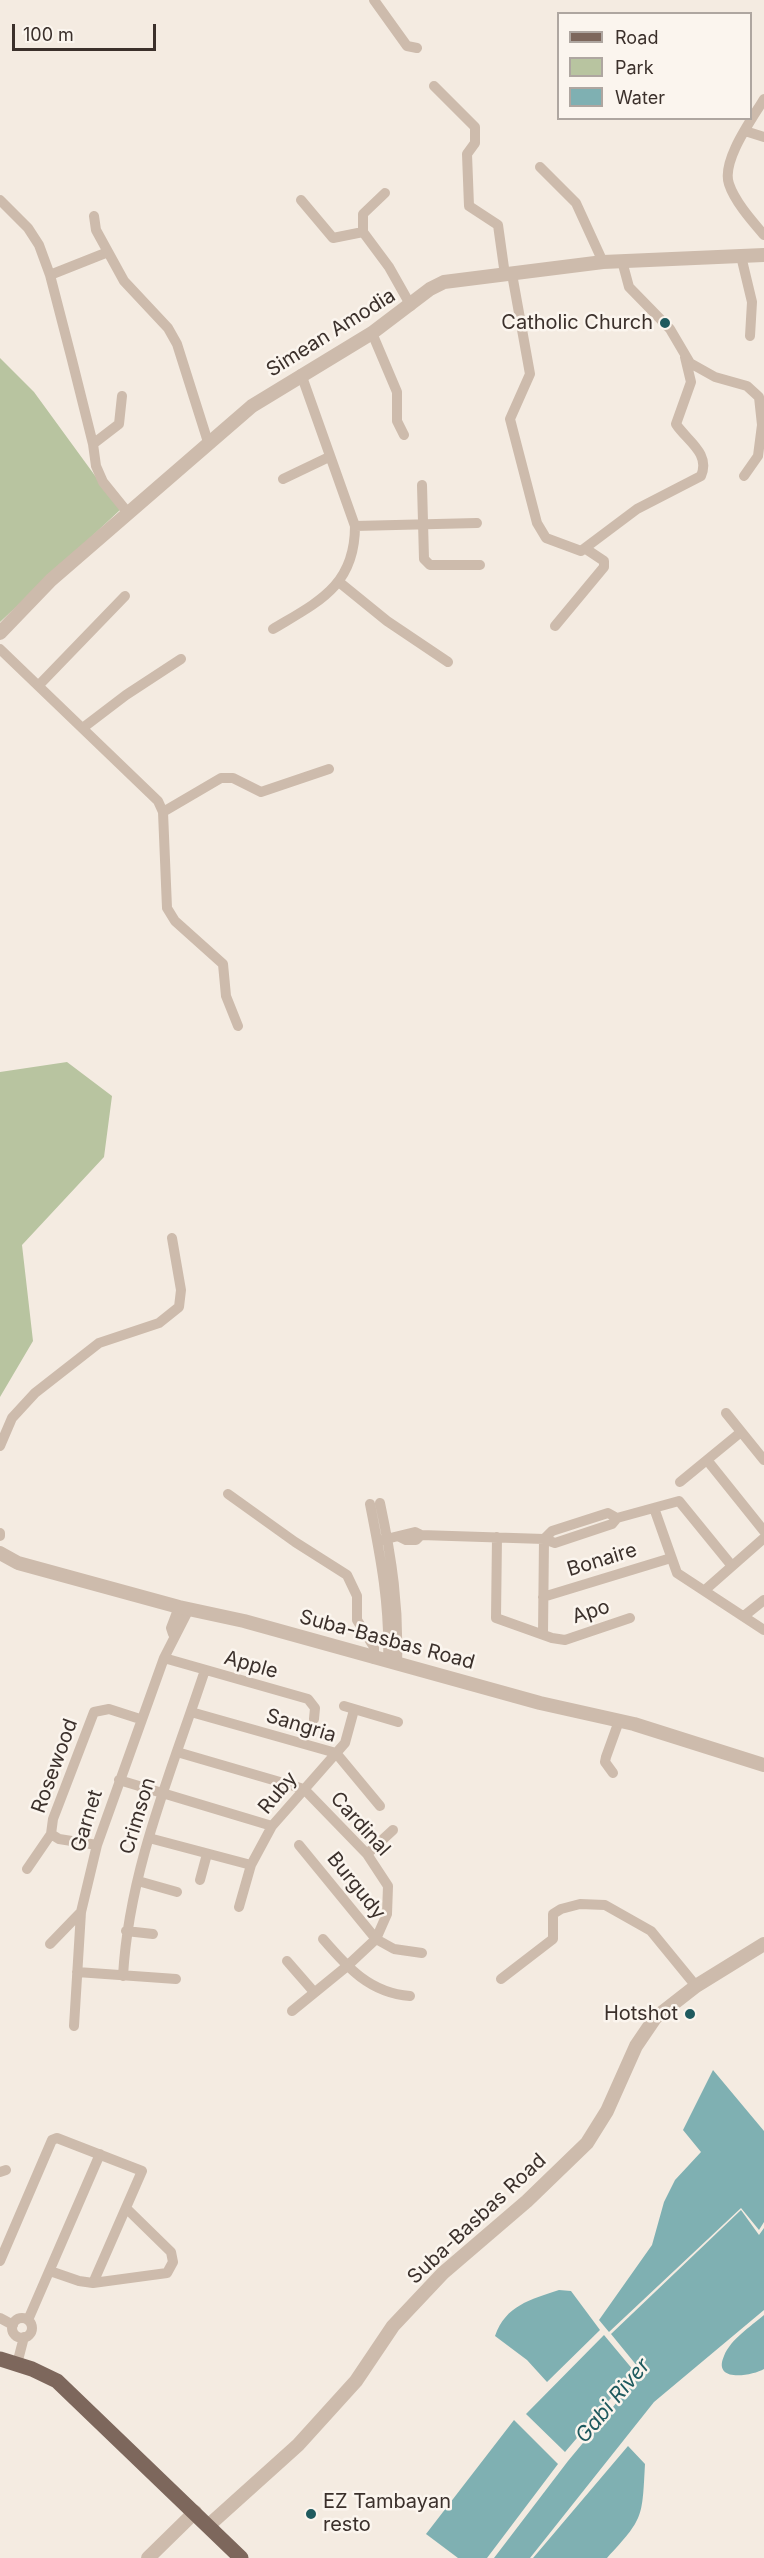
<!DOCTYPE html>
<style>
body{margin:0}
#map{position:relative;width:764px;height:2558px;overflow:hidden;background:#f4ebe1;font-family:Inter,sans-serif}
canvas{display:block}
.legend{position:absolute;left:557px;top:12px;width:195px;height:108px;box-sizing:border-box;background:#fbf5ee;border:2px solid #aea6a0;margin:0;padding:8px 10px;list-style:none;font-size:18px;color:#3b302b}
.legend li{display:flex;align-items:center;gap:12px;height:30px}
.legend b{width:30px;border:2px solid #aea6a0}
.scale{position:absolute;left:12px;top:24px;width:144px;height:27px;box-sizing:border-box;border:3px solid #3b302b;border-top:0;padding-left:8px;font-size:18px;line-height:21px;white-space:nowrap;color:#3b302b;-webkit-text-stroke:4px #fbf5ee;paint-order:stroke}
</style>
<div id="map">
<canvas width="764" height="2558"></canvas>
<ul class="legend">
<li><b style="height:8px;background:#7d675c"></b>Road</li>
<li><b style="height:16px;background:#b8c4a0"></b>Park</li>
<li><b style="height:16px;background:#7fb0b2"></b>Water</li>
</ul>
<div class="scale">100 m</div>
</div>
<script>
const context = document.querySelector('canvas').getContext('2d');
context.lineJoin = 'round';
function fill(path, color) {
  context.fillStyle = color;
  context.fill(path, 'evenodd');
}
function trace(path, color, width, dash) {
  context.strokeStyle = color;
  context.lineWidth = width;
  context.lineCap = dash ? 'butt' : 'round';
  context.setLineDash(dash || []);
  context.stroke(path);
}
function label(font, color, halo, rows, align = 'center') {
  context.font = font + ' Inter,sans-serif';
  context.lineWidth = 5;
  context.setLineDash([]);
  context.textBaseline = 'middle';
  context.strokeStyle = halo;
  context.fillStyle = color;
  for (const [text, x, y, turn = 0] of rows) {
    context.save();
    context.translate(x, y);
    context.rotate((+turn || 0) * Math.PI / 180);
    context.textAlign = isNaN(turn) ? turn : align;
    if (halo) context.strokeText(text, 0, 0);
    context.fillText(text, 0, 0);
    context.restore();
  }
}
fill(new Path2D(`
 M0,358L34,392L120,510L0,622Z
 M67,1062L112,1096L104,1157L22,1245L33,1341L0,1397V1072Z`), '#b8c4a0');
fill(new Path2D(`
 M713,2070L764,2131V2222L759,2230L741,2208L609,2332L599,2320L652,2245L664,2202L675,2180L701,2152L683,2130Z
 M741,2210L759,2235L764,2228V2310L654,2402L530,2558H494L568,2461L642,2372L611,2334Z
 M559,2290L571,2291L600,2330L547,2382L527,2360L495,2336C506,2305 530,2300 559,2290Z
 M764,2315V2369C752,2376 712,2383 724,2356C731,2339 750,2327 764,2315Z
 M604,2335L634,2371L565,2452L526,2414Z
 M514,2420L558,2464L487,2558H458L426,2534Z
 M628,2446L645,2464C642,2518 644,2518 607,2558H533Z`), '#7fb0b2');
trace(new Path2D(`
 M374,0L407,46L417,48
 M434,86L475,127V143L467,154L469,206L498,225L505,275
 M764,99C752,119 721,161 729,184C735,202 752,221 764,235
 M745,131L764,137
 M540,167L576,203L603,262
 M385,193L363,214V232L389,267L411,306
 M0,200L28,228L39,245L50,275L72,360L93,444L96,466L103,482L128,513
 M301,200L333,238L363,232
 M94,216L96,230L124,281L168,328L177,344L208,442
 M741,256L752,302L750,336
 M622,261L629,287L670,329L690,363L715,377L747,386L759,397L762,425L758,456L744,476
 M512,274L530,374L510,419L537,523L546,538L581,551L637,509L701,476C711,453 686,440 676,424L691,382L685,357
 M50,275L108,252
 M372,333L397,392V421L404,435
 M93,444L119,424L122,396
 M283,479L329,457
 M422,485L424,559L430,565H480
 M355,526L477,523
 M339,582L387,621L448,662
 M555,626L604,567V561L586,549
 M273,629C318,602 355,586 355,526L301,374
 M0,649L158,801L163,812L167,908L175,921L223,964L226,996L238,1026
 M39,685L125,596
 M84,727L126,695L181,659
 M163,812L221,778H233L261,792L329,769
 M726,1413L764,1460
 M0,1446L12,1418L35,1393L99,1343L159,1323L179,1307L181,1290L172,1238
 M707,1460L764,1531
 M680,1482L741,1432
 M228,1494L295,1542L347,1575L357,1596V1620L374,1647V1659
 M380,1503C392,1559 399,1607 397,1664
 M370,1504C381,1559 390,1606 388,1662
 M654,1508L677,1573L764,1630
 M0,1533V1536
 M400,1537L406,1540H416L421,1535
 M497,1537L496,1618L552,1638L565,1640L630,1618
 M544,1539L552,1531L608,1513L617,1518
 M378,1541L415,1532L421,1535L544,1539L555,1543L612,1524L617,1518L679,1501L732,1566
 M705,1590L764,1538
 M543,1597L671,1558
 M744,1616L764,1600
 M173,1634L171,1628L179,1607
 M543,1634L544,1539
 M164,1658L308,1699L315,1708L314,1719
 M344,1706L398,1722
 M191,1712L336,1753L380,1806
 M177,1752L304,1789L367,1854L388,1886L387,1914L376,1939L346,1967L292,2011
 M613,1773L605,1762L606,1757L619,1721
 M119,1780L272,1826
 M51,1834L59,1839L97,1845
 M149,1838L251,1865
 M299,1845L376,1939L394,1949L422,1953
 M367,1854L393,1830
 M27,1869L51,1834L53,1819L94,1712L109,1709L140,1719
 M200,1880L207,1854
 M138,1881L177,1892
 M239,1907L251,1865L272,1826L345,1743L354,1710
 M126,1931L153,1934
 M323,1939C348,1968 370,1993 410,1996
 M50,1944L81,1912
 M287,1961L314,1992
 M77,1972L176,1979
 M123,1976C129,1869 172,1770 205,1670
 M501,1979L553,1939V1914L561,1909L580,1904L605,1905L651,1931L696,1986
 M74,2026L81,1912L97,1845L164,1658L189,1609
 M0,2172L6,2170
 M0,2261L52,2140L57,2138L142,2171L93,2283
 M50,2271L79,2281L93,2283L167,2273L173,2262L171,2252L127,2209
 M0,2318L13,2325
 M12 2328a10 10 0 1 1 20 0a10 10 0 1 1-20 0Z
 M28,2320L100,2154
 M17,2364L24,2337`), '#cdbbac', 10);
trace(new Path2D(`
 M0,633L51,580L252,406L372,333L430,289L444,282L603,262L764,255
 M0,1553L18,1563L179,1607L244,1621L540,1703L634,1724L764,1765
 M208,2526L298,2445L356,2381L393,2326L443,2273L527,2201L587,2143L607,2111L636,2046L655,2018L696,1986L764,1944
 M148,2558L195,2512`), '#cdbbac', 14);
trace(new Path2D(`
 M0,2359L32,2369L57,2381L241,2558`), '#7d675c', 15);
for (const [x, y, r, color] of [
 [665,323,6,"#1f5a5e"],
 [690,2014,6,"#1f5a5e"],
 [311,2514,6,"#1f5a5e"]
]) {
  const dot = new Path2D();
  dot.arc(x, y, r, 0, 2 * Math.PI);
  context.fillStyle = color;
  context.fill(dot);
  trace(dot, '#fbf5ee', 2);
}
label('20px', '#3b302b', '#fbf5ee', [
 ["Catholic Church",653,323],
 ["Hotshot",678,2014],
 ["EZ Tambayan",323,2502,"left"],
 ["resto",323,2525,"left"]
], 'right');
label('20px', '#3b302b', '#fbf5ee', [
 ["Simean Amodia",331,333,-32],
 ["Bonaire",602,1560,-17],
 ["Apo",591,1612,-18],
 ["Suba-Basbas Road",387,1640,15],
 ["Apple",251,1665,16],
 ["Sangria",301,1726,17],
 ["Rosewood",55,1766,-70],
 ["Ruby",278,1793,-50],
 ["Crimson",138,1816,-73],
 ["Garnet",87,1821,-73],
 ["Cardinal",360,1824,48],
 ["Burgudy",356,1886,51],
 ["Suba-Basbas Road",477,2219,-43]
]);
label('italic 21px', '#1f5a5e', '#fbf5ee', [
 ["Gabi River",613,2401,-50]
]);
</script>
